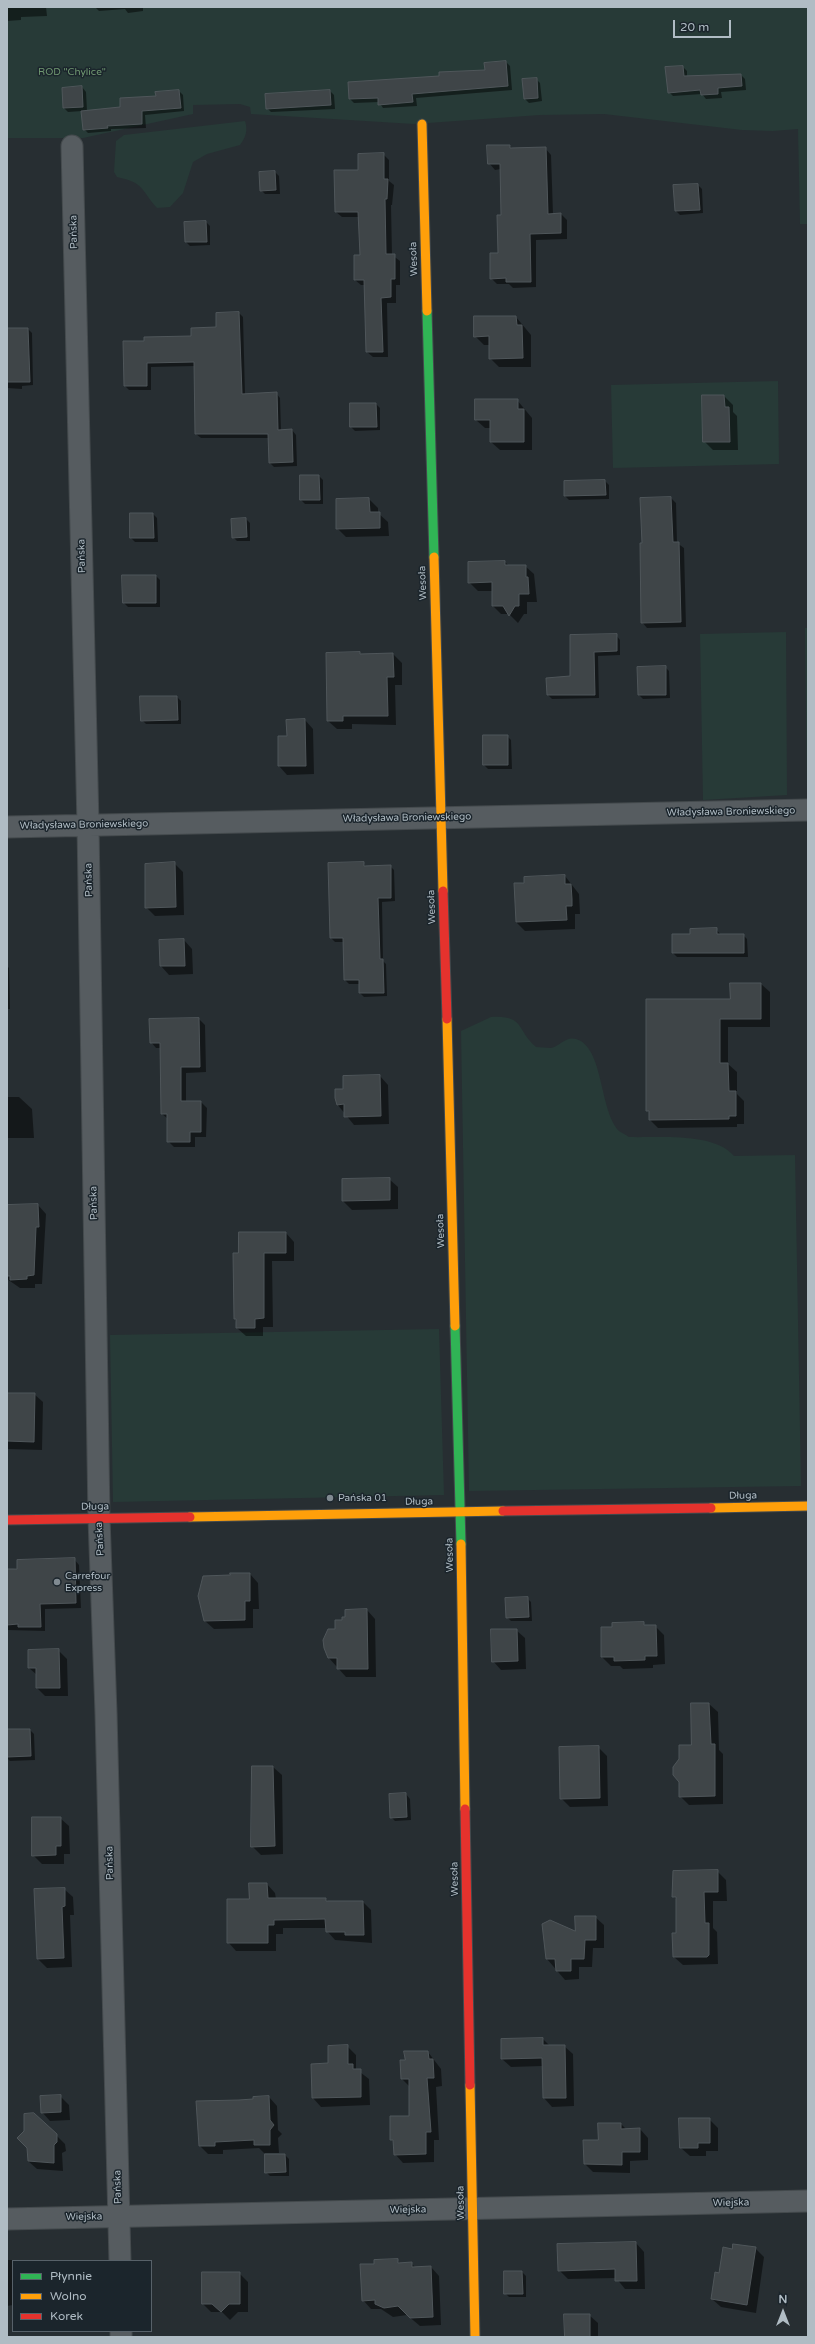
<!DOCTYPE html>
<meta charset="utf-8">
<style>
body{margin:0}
#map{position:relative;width:815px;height:2344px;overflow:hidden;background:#272e32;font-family:"Varela Round",sans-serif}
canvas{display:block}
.frame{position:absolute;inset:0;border:8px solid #b0bcc4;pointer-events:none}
.legend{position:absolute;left:12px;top:2260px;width:140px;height:72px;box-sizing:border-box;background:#1b252c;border:1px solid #576169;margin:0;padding:5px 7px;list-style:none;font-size:12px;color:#b0bcc4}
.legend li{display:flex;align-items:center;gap:8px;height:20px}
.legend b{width:20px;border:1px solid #576169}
.north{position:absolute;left:763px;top:2292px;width:40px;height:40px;-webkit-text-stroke:3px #1b252c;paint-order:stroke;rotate:0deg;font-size:11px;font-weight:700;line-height:16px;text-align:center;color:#b0bcc4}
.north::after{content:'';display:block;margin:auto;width:14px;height:18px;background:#b0bcc4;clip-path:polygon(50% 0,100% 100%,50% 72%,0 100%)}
.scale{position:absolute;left:673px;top:20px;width:58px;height:18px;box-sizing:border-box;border:2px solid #b0bcc4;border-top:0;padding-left:5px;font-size:12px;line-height:14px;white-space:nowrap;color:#b0bcc4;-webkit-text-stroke:3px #1b252c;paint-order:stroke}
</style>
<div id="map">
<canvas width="815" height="2344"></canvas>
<div class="frame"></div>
<ul class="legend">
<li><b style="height:5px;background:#30b455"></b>Płynnie</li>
<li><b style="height:5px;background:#ff9f0a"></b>Wolno</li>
<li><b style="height:5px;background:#e5322d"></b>Korek</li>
</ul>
<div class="north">N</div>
<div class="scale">20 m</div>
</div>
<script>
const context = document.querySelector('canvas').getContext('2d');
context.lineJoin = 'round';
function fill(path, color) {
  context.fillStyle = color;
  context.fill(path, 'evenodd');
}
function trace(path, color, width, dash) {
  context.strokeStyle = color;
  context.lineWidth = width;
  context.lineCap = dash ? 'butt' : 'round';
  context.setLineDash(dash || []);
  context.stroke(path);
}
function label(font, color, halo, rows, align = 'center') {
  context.font = font + ' "Varela Round",sans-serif';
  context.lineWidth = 3;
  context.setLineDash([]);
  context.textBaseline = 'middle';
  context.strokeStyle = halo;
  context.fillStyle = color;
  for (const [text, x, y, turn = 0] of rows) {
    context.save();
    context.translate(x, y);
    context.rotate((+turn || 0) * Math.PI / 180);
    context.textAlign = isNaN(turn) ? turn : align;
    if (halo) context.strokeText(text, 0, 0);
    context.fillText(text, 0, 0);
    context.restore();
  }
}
fill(new Path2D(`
 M7,7H808V224H800L798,129L773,131L742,130L604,114L540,115L414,124L251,114L250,107L240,104L193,105V114L83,138H7Z
 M245,121C248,130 246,137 240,145L207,154L193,162L183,193L170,207L157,208C140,189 145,183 117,177L114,172L116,141L124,135Z
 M778,381L779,464L613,468L611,385Z
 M805,628H808V794H807Z
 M786,632L787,795L703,800L700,634Z
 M491,1017C525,1015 516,1030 536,1047C540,1047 546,1048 551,1048C560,1046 566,1036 576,1039C604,1047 599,1110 619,1131C622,1133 626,1135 629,1137C659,1138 714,1132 734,1156L795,1155L801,1486L469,1491L461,1031Z
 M439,1329L444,1495L113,1502L110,1335Z`), '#273a37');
fill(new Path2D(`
 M7,7H46L47,16L21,17V20L7,21Z
 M95,7H143V11L128,13L125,9L99,11Z
 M506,62L510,66L512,90L416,98L417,106L383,108L379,102L354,103L350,99L440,77L486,71Z
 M683,67L687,71V77L741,75L745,79L746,90L721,92L722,98L706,99L702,94L673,96L669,92Z
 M536,79L540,83L542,101L529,103L525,99Z
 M82,87L86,92L87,111L121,108L179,91L183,95L184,111L145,115L146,128L111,129V131L88,133L84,129L82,111L68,112L64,108Z
 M330,91L334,95L335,109L271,112L267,108Z
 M510,146L513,149L545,148L551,155L553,214H561L567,220V239L536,240V287L513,288L509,284H497L491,278L499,254L502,216L501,169L495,170L489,163Z
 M383,154L389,160V181L394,185L392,205H391L392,255L400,261V285H396V303H387L388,357H373L367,352L365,285H361L355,280L361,256L359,217H342L336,212L359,171Z
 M275,172L279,176L280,194H265L261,190Z
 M698,185L702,189L703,213L680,215L676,211Z
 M206,222L210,226V245L190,246L186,242Z
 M239,313L243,317L245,394L276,393L280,398L281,431L292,430L296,435L297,466L274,467L270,463L269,438H201L196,434L195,366L151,367V390H129L125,386L145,342L192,337L217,328Z
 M516,317L531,335V367H499L490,358V345H484L475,336Z
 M7,329H28L32,333L33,385L22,386V389L7,388Z
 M724,396L733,405V412L737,416L738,450H713L704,441Z
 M517,400L532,418V450H500L491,442V428H485L476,420Z
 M376,404L380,408V430L355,431L351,427Z
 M319,476L323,480V504H305L301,500Z
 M605,481L609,485V499L569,500L565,496Z
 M671,498L676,503L677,543L684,548L686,627L647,628L642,622Z
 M369,499L378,508V513L388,522L389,536L346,537L337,528Z
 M153,514L157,518L158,542H135L131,538Z
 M246,519L250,523V541H237L233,537Z
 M505,562L509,566H525L534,574L537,602H527V614H524L518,623L509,614H501L493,606V591H478L469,582Z
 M156,576L160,580V607H128L124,603Z
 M616,635L620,640V655L598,656L599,698L552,699L548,695L547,678L571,677V636Z
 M360,653L362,655L393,654L402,663V685H395L396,725L352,724V729H337L328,721Z
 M665,667L669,671L670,698L643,699L639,695L638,668Z
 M141,697H177L181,701V724H146L142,720Z
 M305,720L313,729L314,774L287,775L279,766V737H288Z
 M507,736L511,740L512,769H488L484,765Z
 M174,863L183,872L184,915L155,916L146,907Z
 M363,863L367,867L390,866L394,870L395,901L382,902L383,961L386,964L387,996L364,997L360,993V984H349L345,980V942H335L331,938Z
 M565,876L579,894L580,914H575V929L525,931L516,922L515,884Z
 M716,929L721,935H743L747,939L748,957H677L673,953Z
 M184,940L192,949L193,974L169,975L161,966L160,941Z
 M7,966L9,968L10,1009H7Z
 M761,984L770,992V1027H728V1064L737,1072V1094L744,1101V1124H737V1127L658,1128L650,1120V1113L647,1110L731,1000Z
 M199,1019L205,1025L206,1072L186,1073V1102H201L207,1108L206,1137H195V1147H174L168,1141V1119L162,1114L161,1048H156L151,1042Z
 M380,1076L388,1085L389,1124L354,1125L337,1104L344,1090Z
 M7,1097H19L32,1109L34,1138H7Z
 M389,1179L398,1187V1209L352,1210L343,1201V1180Z
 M38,1205L46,1214L42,1284H35V1288H20L7,1279V1206Z
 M286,1233L294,1242V1261H272L273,1327H263V1336H246L237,1328L235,1318L239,1254Z
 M7,1394H34L43,1402L42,1450L7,1449Z
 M74,1559L79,1565L81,1608L45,1609V1631L7,1630V1570Z
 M250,1574L258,1583L259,1609H253V1628L214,1629L205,1621Z
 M527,1598L531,1602L532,1621H511L507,1617Z
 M367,1610L375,1619L376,1677H346L328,1657L343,1621Z
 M643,1623L646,1626H655L664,1635L665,1664L653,1665V1668L623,1669L620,1666H611L602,1657L613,1628Z
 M516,1630L525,1638L526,1669L501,1670L493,1661Z
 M58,1650L67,1659L68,1696H45L37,1688V1675L29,1668Z
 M709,1704L718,1712L719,1750L723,1754V1804L689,1805L680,1796L692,1746Z
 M7,1730H30L34,1734L35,1760L10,1761L7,1758Z
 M598,1747L607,1756L608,1806L570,1807L561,1798Z
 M273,1767L282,1775L283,1854L261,1855L252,1846Z
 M406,1794L410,1799L411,1820L395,1821L391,1817Z
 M60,1818L69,1826L70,1854H64V1864H42L33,1855Z
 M717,1871L726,1880L727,1901H713V1928L717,1932L718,1964L683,1965L674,1957L677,1934V1900L673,1896Z
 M267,1884L275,1893L276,1899H326L329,1902H363L371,1910L372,1943L335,1940L327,1931V1928H283V1934H276V1951H236L228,1942L250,1900Z
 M64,1889L73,1897L74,1915H70L72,1967L47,1968L38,1959L35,1890Z
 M595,1917L604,1925V1948H593L592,1967H579V1979L565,1980L547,1959Z
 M543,2039L550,2046H564L573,2054L574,2106L552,2107L544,2098L543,2066L511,2067L502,2059Z
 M347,2046L356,2055V2069L369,2079L370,2105L321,2107L313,2098L312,2065L329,2064Z
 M428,2052L441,2069L442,2086L436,2087L439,2140H434V2162L403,2163L395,2154V2143L391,2139L410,2117V2087L402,2079L406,2061Z
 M60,2096L69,2105L70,2120L50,2121L42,2112Z
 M269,2097L277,2106L278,2130L282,2134L278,2138L279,2153H264L259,2148L223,2150V2154H208L200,2146L239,2101Z
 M709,2119L718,2128V2151H706V2156H690L681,2148Z
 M621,2124L627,2130L640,2129L648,2138V2160L630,2161V2173L593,2172L585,2164L599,2141Z
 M56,2135L65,2144L66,2151L62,2153L63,2171L37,2169L28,2161Z
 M285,2155L289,2159V2176H270L266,2172Z
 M636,2243L644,2252L645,2289H625L616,2278L568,2279L559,2270Z
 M755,2248L764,2257L756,2313L721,2307L712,2299L720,2274Z
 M7,2260H54L56,2261H13V2305L7,2306Z
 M397,2260L401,2264L411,2263L416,2268L431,2267L439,2276L441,2325L420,2326L407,2315L393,2317L381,2309H371L363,2300L375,2264Z
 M522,2272L526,2276V2297H509L505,2293Z
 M239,2273L248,2282V2312H238L230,2320L222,2312H211L203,2304Z
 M589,2315L598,2323V2337H566Z`), '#0007');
const building = new Path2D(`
 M506,61L508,86L412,94L413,102L378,105V98L349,99L348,82L439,76V72L485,70L484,63Z
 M683,66L684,76L741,74L742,86L718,88V94L701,95L700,90L668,93L665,67Z
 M537,78L538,98L524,99L522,79Z
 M82,86L83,107L63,108L62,88Z
 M179,90L181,108L142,111V124L107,126L108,128L83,130L81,111L120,107V98L156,96L155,92Z
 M330,90L331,105L266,109L265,94Z
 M487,145H510V148L546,147L548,214L561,213V233L530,234L531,282H506V278L490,279V253H498L497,215H501L500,164H488Z
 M384,153V179H388L387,199H385L386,254H395V279H391V297L381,298L383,352H366L364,280H354V255H360L358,212H335L334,170H358V154Z
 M275,171L276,190L260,191L259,172Z
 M698,184L700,210L675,211L673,185Z
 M206,221L207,242H185L184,222Z
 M239,312L242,394L277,392L278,430L292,429L293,462L269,463L268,434H195L194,362L147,363V386H124L123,341H144V337L191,336V328L216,327V313Z
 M474,316H516L517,325H522L523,358L489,359V336L474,337Z
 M7,328H28L30,382H7Z
 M702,395H724L725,407H729L730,442H703Z
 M475,399H518V409H524V442H490V420H475Z
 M350,403H376L377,427H350Z
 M300,475H319L320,500H300Z
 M605,480L606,495L564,496V481Z
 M671,497L673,542H679L681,622L641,623L640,543H642L640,498Z
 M369,498L370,512H380V528L336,529V499Z
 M130,513H153L154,538H130Z
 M246,518L247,537L232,538L231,519Z
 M505,561V565H526V577H528L529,594H519V606H515L509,616L503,606H492V582L468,583V562Z
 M122,575H156V603H123Z
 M617,634V651L594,652L595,695H547L546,678L570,676V635Z
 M360,652V654L393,653L394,677H387L388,716H343V721H327L326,653Z
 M666,666V695H638L637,667Z
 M140,696H177L178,720L141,721Z
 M305,719L306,766H278V736H287L286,720Z
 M483,735H508V765H483Z
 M175,862L176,907L145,908V864Z
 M364,862V866L391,865V898H378L380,959H383L384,993H359V980H344L343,938H330L328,863Z
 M565,875V884H571L572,899V906H566L567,920L516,922L514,883H524V877Z
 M717,928V934H744V953H672V934H690V929Z
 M184,939L185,966H160L159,940Z
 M730,983H761V1019H720V1063H728L729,1091H736V1116H729V1119L649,1120V1111H646V999H730Z
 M199,1018L200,1067H181V1101H201V1132H190V1142H167V1114H161L160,1043H150L149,1019Z
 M380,1075L381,1116L344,1117V1104L337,1105L335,1098V1089H343V1076Z
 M390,1178V1200L342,1201V1179Z
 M38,1204L39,1227H36L34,1275L27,1276V1279L10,1280V1276H7V1205Z
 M239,1232H286V1253H264V1318L255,1319V1328H236V1319H234L233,1253H238Z
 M7,1393H35L34,1442L7,1441Z
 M75,1558L76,1603L40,1604L41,1627H18V1624L7,1625V1569H17V1560Z
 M230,1573H250V1601H245V1620L204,1621L198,1596L203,1576L230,1575Z
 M528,1597L529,1617L506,1618L505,1598Z
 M367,1609L368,1669H337V1658H328L324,1648L323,1640L328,1629H335V1620H342V1617H345V1610Z
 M644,1622V1625H656L657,1656H645V1660L614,1661V1657H601V1627H612V1623Z
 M491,1629H517L518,1661L492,1662Z
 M59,1649L60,1688H36V1668H28V1650Z
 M691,1703H709L711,1744H715V1796L679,1797V1782L673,1775V1767L679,1759V1745H691Z
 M7,1729H30L31,1756L7,1757Z
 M599,1746L600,1798L560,1799L559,1747Z
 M252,1766H273L275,1846L251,1847Z
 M406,1793L407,1817L390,1818L389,1794Z
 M32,1817H61V1846H56V1855L32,1856Z
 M718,1870V1892H704L705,1923H709V1955L707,1957H673L672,1933H676V1897H672L673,1871Z
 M249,1883H267L268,1898H326V1901H363L364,1935H345V1932H326L325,1919L274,1920V1925H268V1943H227V1899H249Z
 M65,1888V1906L62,1907L64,1958L37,1959L34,1889Z
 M575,1916H596V1940H585L584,1959H571V1971H556L555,1959H546L542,1924L550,1920L575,1931Z
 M543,2038V2045H565L566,2098H543L542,2058L501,2059V2039Z
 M348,2045V2064H353V2069H361V2097L312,2098L311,2064L328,2063V2046Z
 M404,2051H428L429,2059H433L434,2078H427L431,2132H426V2154L394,2155L393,2140H390V2116H409V2079H401L400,2060H405Z
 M61,2095V2112L41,2113L40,2096Z
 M269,2096L270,2120L274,2125L270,2130V2145H254V2140L215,2142V2146H199L196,2101L239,2100L253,2099V2097Z
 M34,2113L57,2134V2142L54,2145V2163L28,2161L27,2148L17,2138L24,2131V2114Z
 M679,2118H710V2143H698V2148H680Z
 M598,2123H621V2129L640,2128V2152H622V2165L584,2164L583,2140H598Z
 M265,2154H285L286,2172L265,2173Z
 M636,2242L637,2281H615V2269L558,2271L557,2244Z
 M733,2244L756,2247L747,2305L711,2299L715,2272L719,2273L723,2247L732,2249Z
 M398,2259V2263L412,2262V2267L431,2266L433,2317L410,2318L398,2306L384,2308L375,2304V2300L362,2301L360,2264H374V2260Z
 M504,2271H522L523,2294H504Z
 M202,2272H240V2304H229L221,2312L212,2304H202Z
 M564,2314H590V2337H565Z`);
fill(building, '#3f4548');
trace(building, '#4f565a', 1);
const street = new Path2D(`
 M72,146L88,825L99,1518L106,1713L120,2261
 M7,827L808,810
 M7,2219L808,2201
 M121,2331V2337`);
const fast = new Path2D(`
 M427,311L434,557
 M455,1326L461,1544`);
const slow = new Path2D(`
 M422,124L427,311
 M434,557L443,891
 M447,1019L455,1326
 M711,1508L808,1506
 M190,1517L503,1511
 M461,1544L465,1809
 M470,2085L475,2337`);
const jam = new Path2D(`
 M443,891L447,1019
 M503,1511L711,1508
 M7,1520L190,1517
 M465,1809L470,2085`);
trace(street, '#444a4d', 23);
trace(fast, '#444a4d', 11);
trace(slow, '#444a4d', 11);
trace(jam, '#444a4d', 11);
trace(street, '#565c60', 21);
trace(fast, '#30b455', 9);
trace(slow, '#ff9f0a', 9);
trace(jam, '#e5322d', 9);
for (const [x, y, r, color] of [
 [330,1498,4,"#808a91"],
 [57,1582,4,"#808a91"]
]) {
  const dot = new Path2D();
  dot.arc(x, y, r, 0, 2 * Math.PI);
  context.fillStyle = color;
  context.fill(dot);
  trace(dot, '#1b252c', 1.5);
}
label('10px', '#709871', '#1b252c', [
 ["ROD \"Chylice\"",72,72]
]);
label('10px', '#b0bcc4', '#1b252c', [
 ["Pańska",74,232,-91],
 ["Wesoła",414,259,-92],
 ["Pańska",82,556,-91],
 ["Wesoła",423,583,-92],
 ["Władysława Broniewskiego",731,812,-1],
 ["Władysława Broniewskiego",407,818,-1],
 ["Władysława Broniewskiego",84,825,-1],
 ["Pańska",89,880,-91],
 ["Wesoła",432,907,-92],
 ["Pańska",94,1203,-91],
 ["Wesoła",441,1231,-92],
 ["Długa",743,1496,-1],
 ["Długa",419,1502,-1],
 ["Długa",95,1507,-1],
 ["Pańska",100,1539,-93],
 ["Wesoła",450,1555,-91],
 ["Pańska",110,1863,-91],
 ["Wesoła",455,1879,-91],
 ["Pańska",118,2187,-91],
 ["Wesoła",461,2203,-91],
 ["Wiejska",731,2203,-1],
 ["Wiejska",408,2210,-1],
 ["Wiejska",84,2217,-1]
]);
label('10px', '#b0bcc4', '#1b252c', [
 ["Pańska 01",338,1498],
 ["Carrefour",65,1576],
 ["Express",65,1588]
], 'left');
</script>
